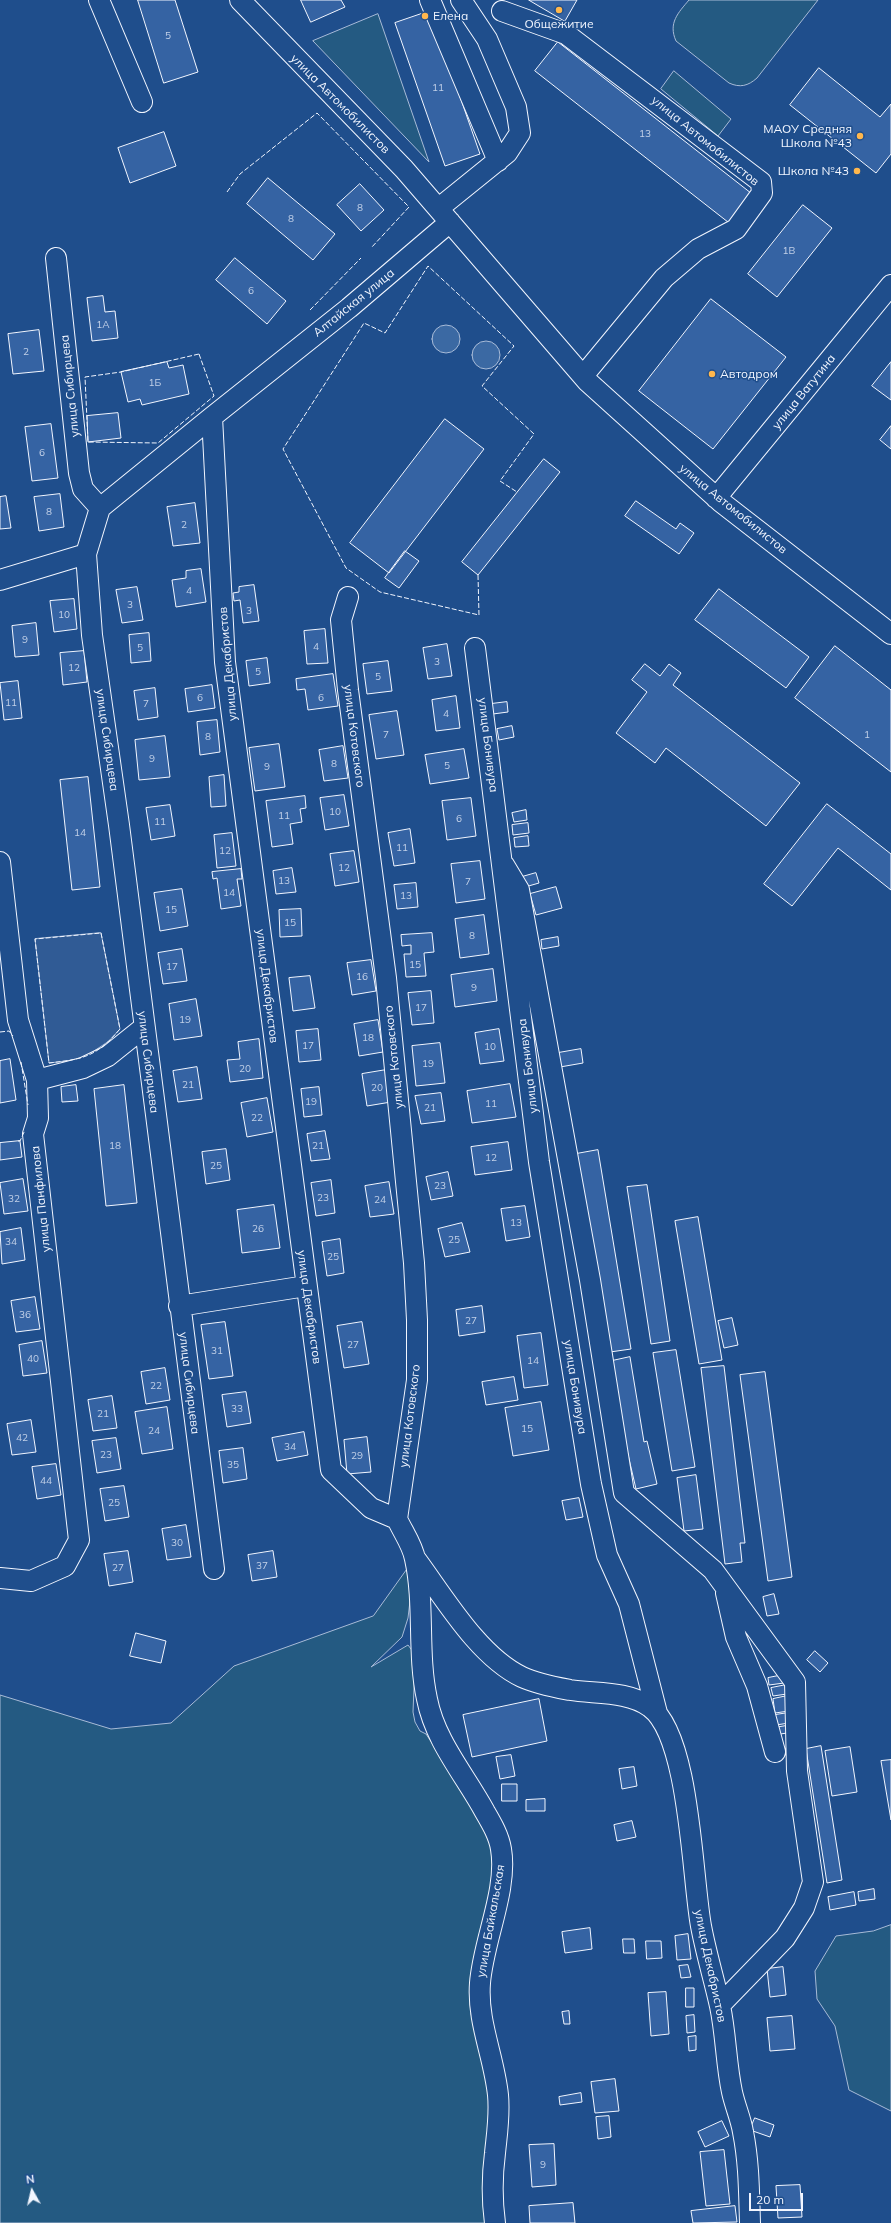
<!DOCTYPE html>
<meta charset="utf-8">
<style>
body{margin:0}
#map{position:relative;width:891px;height:2223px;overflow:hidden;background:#1f4e8c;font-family:Mulish,sans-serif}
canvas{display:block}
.north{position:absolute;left:12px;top:2171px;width:40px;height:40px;-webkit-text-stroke:3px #1f4e8c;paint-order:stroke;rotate:352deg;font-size:11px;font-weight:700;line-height:16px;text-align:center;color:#f2f6ff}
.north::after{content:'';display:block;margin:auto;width:14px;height:18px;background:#f2f6ff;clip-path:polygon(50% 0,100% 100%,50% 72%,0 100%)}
.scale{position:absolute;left:749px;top:2193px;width:54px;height:18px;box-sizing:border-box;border:2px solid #f2f6ff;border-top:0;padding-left:5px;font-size:12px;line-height:14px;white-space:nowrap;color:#f2f6ff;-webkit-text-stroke:3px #1f4e8c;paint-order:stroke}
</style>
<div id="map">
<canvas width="891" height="2223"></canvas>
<div class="north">N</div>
<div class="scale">20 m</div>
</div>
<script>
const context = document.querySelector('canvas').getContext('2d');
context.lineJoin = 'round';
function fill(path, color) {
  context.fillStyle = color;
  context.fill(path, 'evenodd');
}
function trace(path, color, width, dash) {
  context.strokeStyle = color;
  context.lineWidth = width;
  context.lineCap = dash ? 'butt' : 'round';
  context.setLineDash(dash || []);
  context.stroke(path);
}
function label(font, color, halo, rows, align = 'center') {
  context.font = font + ' Mulish,sans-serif';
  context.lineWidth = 3;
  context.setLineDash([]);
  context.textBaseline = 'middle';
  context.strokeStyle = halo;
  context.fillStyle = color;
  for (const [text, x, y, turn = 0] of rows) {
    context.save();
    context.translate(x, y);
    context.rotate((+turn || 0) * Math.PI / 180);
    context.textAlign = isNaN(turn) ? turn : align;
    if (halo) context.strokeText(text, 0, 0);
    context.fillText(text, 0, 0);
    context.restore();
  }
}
const green = new Path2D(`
 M689,0H818L757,78C748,86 740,88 729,83L676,41C668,23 678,13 689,0Z
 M378,14L429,162L313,41Z
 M674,71L731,119L718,136L661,89Z
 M415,1558L408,1618L402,1637L371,1667L408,1645L414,1653L415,1664L413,1712L415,1722L420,1731L426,1734L438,1752L474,1808L496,1854L471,2014L490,2090L487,2223H0V1695L111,1729L171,1723L234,1666L373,1616Z
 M891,1925V2111L849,2090L835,2026L817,1999L815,1971L836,1936L873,1931Z`);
fill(green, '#245a82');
trace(green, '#a8bbd7', 1);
const parking = new Path2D(`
 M101,933L120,1029L109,1041L82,1059L49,1063L35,939Z`);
fill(parking, '#305b95');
trace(parking, '#a8bbd7', 1);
const water = new Path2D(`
 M432 339a14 14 0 1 1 28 0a14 14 0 1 1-28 0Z
 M472 355a14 14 0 1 1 28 0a14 14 0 1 1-28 0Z`);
fill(water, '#3b69a3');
trace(water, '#a8bbd7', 1);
const building = new Path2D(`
 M138,0H175L198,72L164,83Z
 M301,0H341L345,7L311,22Z
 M529,0H577L565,21Z
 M430,11L480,154L445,166L395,23Z
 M558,42L756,197L733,226L535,71Z
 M819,68L880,117L891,104V154L876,173L790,105Z
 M164,132L176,166L130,183L118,148Z
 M268,178L335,234L313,260L247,204Z
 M360,184L384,210L361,231L337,205Z
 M803,205L832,228L777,297L748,274Z
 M235,258L286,301L267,324L216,280Z
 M103,296L105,312L115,311L118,338L92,341L87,298Z
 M711,299L786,357L713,449L639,391Z
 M39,330L44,371L13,374L8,334Z
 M167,362L169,368L183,365L189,394L142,405L140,399L128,402L121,372Z
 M891,362V400L872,386Z
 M118,413L121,438L88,442L87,416Z
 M445,419L484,449L389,573L350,543Z
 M51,424L58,478L32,481L25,427Z
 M891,426V449L880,440Z
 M544,459L560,472L478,575L462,562Z
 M60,494L64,527L39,531L34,497Z
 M6,496L11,528L0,529V497Z
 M636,501L676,529L680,523L694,533L679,554L625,516Z
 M195,503L200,543L173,546L167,507Z
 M405,551L419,561L399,588L385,578Z
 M201,569L206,602L176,607L172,580L186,578V571Z
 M254,585L259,621L243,623L240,600L234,601L233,593L239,592V587Z
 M137,587L143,620L122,623L116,590Z
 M719,589L809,657L786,688L695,620Z
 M74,599L77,629L54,632L50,601Z
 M36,623L39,655L15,657L12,626Z
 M325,629L328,663L307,664L304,631Z
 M149,633L151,661L131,663L129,635Z
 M447,644L452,676L428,679L423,648Z
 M835,646L891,690V772L795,698Z
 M84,651L87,682L63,685L60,653Z
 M267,658L270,683L249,686L246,661Z
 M388,661L392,691L367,694L363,664Z
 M645,664L660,676L669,664L681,673L673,685L800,783L766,826L666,748L655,763L616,733L647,692L632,680Z
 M333,674L338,706L308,710L305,689L297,690L296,679Z
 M18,681L22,718L4,720L0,683Z
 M212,685L215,708L188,712L185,689Z
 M155,688L158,717L138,720L134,691Z
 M456,696L460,728L436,731L432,700Z
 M507,702L508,712L493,714L491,704Z
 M397,711L404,755L376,759L369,715Z
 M217,720L220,752L200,755L197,722Z
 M512,726L514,737L499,740L497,729Z
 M165,736L170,777L139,780L135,740Z
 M279,744L285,787L255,791L249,748Z
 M343,746L348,778L324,781L319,750Z
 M464,749L469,778L430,784L425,755Z
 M224,775L226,806L211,807L209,777Z
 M88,777L100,887L72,890L60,780Z
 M344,795L349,826L325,830L320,798Z
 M305,796L306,808L300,809L302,822L290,824L293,844L272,847L266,801Z
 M471,798L476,836L447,840L442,801Z
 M827,804L891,854V890L838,848L792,906L764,884Z
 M170,805L175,836L151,840L146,808Z
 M526,810L527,820L514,822L512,813Z
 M528,823L529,833L513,835L512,825Z
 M410,829L415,863L394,866L388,833Z
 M232,833L236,866L217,868L214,835Z
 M528,836L529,846L515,847L514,838Z
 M354,851L359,882L335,886L330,854Z
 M480,861L485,899L456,903L451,864Z
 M292,868L296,892L276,894L273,871Z
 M241,869L242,879H237L241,906L221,909L217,878L213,879L212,872Z
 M536,873L539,883L525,887L522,877Z
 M416,883L418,907L397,909L394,885Z
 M556,887L562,908L536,915L530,894Z
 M182,889L188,926L160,931L154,893Z
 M301,909L302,936L280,937L279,910Z
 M484,915L489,954L460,958L455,919Z
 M432,933L434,952L424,953L426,976L406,977L404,954H411V945L402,946L401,935Z
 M558,937L559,946L542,949L541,940Z
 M182,949L187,981L163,984L158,953Z
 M371,960L376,991L352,995L347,963Z
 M493,969L497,1001L455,1007L451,975Z
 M310,976L315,1008L293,1011L289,978Z
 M431,991L434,1023L412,1025L408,993Z
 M196,999L202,1036L174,1040L169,1004Z
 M378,1020L383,1052L359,1056L354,1024Z
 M318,1029L321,1060L299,1062L296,1031Z
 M499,1029L504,1061L480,1064L475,1033Z
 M259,1039L263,1078L230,1082L227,1060L240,1059L238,1042Z
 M440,1043L445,1083L416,1086L412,1046Z
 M581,1049L583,1063L560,1067L558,1053Z
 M10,1059L16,1100L0,1103V1061Z
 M197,1067L202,1099L178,1102L173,1071Z
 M386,1070L391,1102L367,1106L362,1074Z
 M510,1084L516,1117L472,1123L467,1091Z
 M76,1085L78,1101L62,1102L61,1087Z
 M124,1085L137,1203L106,1206L94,1089Z
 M319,1087L322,1115L304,1117L301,1089Z
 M441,1093L445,1121L421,1124L415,1096Z
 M267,1098L273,1132L247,1137L241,1103Z
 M325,1131L330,1159L311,1161L307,1134Z
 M20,1141L22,1157L0,1160V1143Z
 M508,1142L512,1170L475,1175L471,1147Z
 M226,1149L230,1180L206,1184L202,1152Z
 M598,1150L631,1349L610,1352L576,1154Z
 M448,1172L453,1196L431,1200L426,1177Z
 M23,1179L28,1211L4,1214L0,1183Z
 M331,1180L335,1213L316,1216L311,1183Z
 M389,1182L394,1214L370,1217L365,1186Z
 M647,1185L670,1341L651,1344L627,1187Z
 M274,1205L280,1248L242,1253L237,1210Z
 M525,1206L530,1237L506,1241L501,1209Z
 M698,1217L722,1360L699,1364L675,1221Z
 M462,1223L470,1252L445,1257L438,1229Z
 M21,1228L25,1260L2,1264L0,1232Z
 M340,1239L344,1273L327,1276L322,1242Z
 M35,1297L40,1329L16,1332L11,1301Z
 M482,1306L485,1332L459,1336L456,1310Z
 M732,1318L738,1345L724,1348L718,1321Z
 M225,1322L233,1376L209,1379L201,1325Z
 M362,1322L369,1364L344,1368L337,1326Z
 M541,1333L548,1385L524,1388L517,1336Z
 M42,1341L47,1373L23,1376L19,1345Z
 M676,1350L695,1467L672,1471L653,1353Z
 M630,1357L644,1442L647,1441L657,1484L636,1489L626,1446L612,1361Z
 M724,1366L745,1543H740L742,1562L725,1564L701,1368Z
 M165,1368L170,1400L146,1404L141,1372Z
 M765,1372L792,1577L768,1581L740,1375Z
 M514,1377L518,1400L486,1405L482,1382Z
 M246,1392L251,1423L227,1427L222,1395Z
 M112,1396L117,1428L93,1431L88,1400Z
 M541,1402L549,1450L513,1456L505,1408Z
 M167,1407L173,1449L142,1454L135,1412Z
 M31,1420L36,1452L12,1455L7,1424Z
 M304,1432L308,1455L277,1461L272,1438Z
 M367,1437L371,1472L347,1474L344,1440Z
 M116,1438L121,1469L97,1473L92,1441Z
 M243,1448L247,1479L223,1483L219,1451Z
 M56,1464L61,1495L37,1499L32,1467Z
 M696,1475L703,1529L684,1531L677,1478Z
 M124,1486L129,1517L105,1521L100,1489Z
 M579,1498L583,1517L566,1520L562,1501Z
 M186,1525L191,1557L167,1560L162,1529Z
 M128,1551L133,1582L109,1586L104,1554Z
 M273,1551L277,1577L252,1581L248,1555Z
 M774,1594L779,1614L767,1616L763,1597Z
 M136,1633L166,1641L161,1663L130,1656Z
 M815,1651L828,1663L820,1672L807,1660Z
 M783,1675L784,1683L769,1685L768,1678Z
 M786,1685L787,1694L773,1696L771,1688Z
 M787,1696L789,1711L775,1713L773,1699Z
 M539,1699L547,1741L472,1757L463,1715Z
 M788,1713L789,1723L776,1725L775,1715Z
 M786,1726L787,1733L774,1735L773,1728Z
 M821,1746L842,1880L827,1883L806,1749Z
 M850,1747L857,1792L832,1796L825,1751Z
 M511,1755L515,1776L500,1779L496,1757Z
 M891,1760V1820L881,1761Z
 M634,1767L637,1786L622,1789L619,1769Z
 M502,1784H517V1801H502Z
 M545,1799V1811H526V1800Z
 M632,1821L636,1837L617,1841L614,1825Z
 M874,1889L875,1899L859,1901L858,1892Z
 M854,1892L856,1905L830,1910L828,1897Z
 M590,1928L592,1949L565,1953L562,1932Z
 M688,1934L691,1959L677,1960L675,1936Z
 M623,1939H634L635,1953H624Z
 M646,1941H661L662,1958L647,1959Z
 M688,1965L691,1977L681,1978L679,1966Z
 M783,1967L786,1995L770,1997L767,1969Z
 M686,1988H694V2007H686Z
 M666,1992L669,2034L651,2036L648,1993Z
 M569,2011L570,2024H564L562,2012Z
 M694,2015L695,2032L687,2033L686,2016Z
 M792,2016L795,2049L770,2051L767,2018Z
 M696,2036V2050L689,2051L688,2037Z
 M615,2079L619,2111L595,2113L591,2082Z
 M581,2093L582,2102L560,2105L559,2097Z
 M609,2116L611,2137L598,2139L596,2117Z
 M755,2118L774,2125L770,2137L750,2130Z
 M722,2121L729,2136L705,2147L698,2132Z
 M554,2144L556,2185L532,2187L529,2145Z
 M724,2150L730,2204L706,2206L700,2152Z
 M800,2185L802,2217L778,2218L776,2186Z
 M573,2203L575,2223H530L529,2206Z
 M735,2206L737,2222L693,2223L691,2211Z`);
fill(building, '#3563a3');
trace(building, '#f2f6ff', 1);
const minor = new Path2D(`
 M99,0L142,102
 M240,0L404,169L587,381L721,502L891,634
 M430,0L498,161
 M502,11L566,34L761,182L762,193L736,229L698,249L664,278L583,376
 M439,208L507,153L520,133L516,107L487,39L461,0
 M56,258L79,473L83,489L100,508
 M212,417L225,662L331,1470L371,1508L397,1519
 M716,498L891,285
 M86,554L92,635L119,825L214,1569
 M0,580L86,554L100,508L212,417L349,308L450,222
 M348,597L341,620L348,690L386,978L414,1263L417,1320V1380L397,1519
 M475,648L539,1162L591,1484L607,1555L629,1604L657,1713
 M0,862L18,1020L37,1080L38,1118L33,1134L79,1540L65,1566L31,1581L0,1578
 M504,865L519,890L590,1280L624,1493L713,1570L795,1682L797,1771L813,1882L804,1908L785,1938L720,2005
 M37,1080L83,1068L108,1056L143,1028
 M179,1306L306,1286
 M397,1519C403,1532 413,1546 415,1559C425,1605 417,1653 427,1699C435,1741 465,1775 485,1812C492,1824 499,1836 501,1849C508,1890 483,1941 480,1983C477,2022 494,2056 498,2095C500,2115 497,2133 495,2153C492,2176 492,2201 495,2223
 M415,1558C444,1597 478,1656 522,1677C537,1684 554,1687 570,1690C595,1694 629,1691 650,1707C690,1736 692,1877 701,1926C706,1953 714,1979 720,2006C726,2034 726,2064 732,2092C735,2106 741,2119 743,2132C749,2162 749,2192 750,2223
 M726,1593L736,1637L757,1686L775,1752`);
trace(minor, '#f2f6ff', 22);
trace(minor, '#1f4e8c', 20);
trace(new Path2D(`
 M227,192L240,174L317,113L409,207L371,248
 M310,310L361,258
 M199,354L214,396L158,443L88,442L85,377L121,372Z
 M478,575L479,615L380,592L346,568L283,449L364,323L385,333L428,266L514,346L482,386L534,434L500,481L517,492
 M101,933L120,1029C96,1057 84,1059 49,1063L35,939Z
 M0,1032L9,1031L13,1036
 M21,1062L28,1105
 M18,1141H20L25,1130`), '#f2f6ff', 1, [5, 2]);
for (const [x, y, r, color] of [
 [559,10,4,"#ffb74d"],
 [425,16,4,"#ffb74d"],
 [860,136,4,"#ffb74d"],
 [857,171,4,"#ffb74d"],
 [712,374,4,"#ffb74d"]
]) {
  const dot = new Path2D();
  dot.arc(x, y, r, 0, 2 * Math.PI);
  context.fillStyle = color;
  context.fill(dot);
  trace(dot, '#1f4e8c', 1.5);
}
label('10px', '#c3d1e8', null, [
 ["5",168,36],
 ["11",438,88],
 ["13",645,134],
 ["8",360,208],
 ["8",291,219],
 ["1В",789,251],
 ["6",251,291],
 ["1А",103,325],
 ["2",26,352],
 ["1Б",155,383],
 ["6",42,453],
 ["8",49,512],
 ["2",184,525],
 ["4",189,591],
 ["3",130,605],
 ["3",249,611],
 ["10",64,615],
 ["9",25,640],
 ["4",316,647],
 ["5",140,648],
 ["3",437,662],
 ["12",74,668],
 ["5",258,672],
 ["5",378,677],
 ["6",200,698],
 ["6",321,698],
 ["11",11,703],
 ["7",146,704],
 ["4",446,714],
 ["7",386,735],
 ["1",867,735],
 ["8",208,737],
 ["9",152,759],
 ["8",334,764],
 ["5",447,766],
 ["9",267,767],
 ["10",335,812],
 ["11",284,816],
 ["6",459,819],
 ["11",160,822],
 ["14",80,833],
 ["11",402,848],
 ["12",225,851],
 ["12",344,868],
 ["13",284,881],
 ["7",468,882],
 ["14",229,893],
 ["13",406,896],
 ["15",171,910],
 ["15",290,923],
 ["8",472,936],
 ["15",415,965],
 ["17",172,967],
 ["16",362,977],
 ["9",474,988],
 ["17",421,1008],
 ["19",185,1020],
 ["18",368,1038],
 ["17",308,1046],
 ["10",490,1047],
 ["19",428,1064],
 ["20",245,1069],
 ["21",188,1085],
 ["20",377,1088],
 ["19",311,1102],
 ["11",491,1104],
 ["21",430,1108],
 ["22",257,1118],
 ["18",115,1146],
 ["21",318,1146],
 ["12",491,1158],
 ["25",216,1166],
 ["23",440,1186],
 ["23",323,1198],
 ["32",14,1199],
 ["24",380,1200],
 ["13",516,1223],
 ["26",258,1229],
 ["25",454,1240],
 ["34",11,1242],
 ["25",333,1257],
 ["36",25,1315],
 ["27",471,1321],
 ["27",353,1345],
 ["31",217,1351],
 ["40",33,1359],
 ["14",533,1361],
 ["22",156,1386],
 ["33",237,1409],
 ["21",103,1414],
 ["15",527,1429],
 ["24",154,1431],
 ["42",22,1438],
 ["34",290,1447],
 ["23",106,1455],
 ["29",357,1456],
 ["35",233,1465],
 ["44",46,1481],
 ["25",114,1503],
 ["30",177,1543],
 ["37",262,1566],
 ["27",118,1568],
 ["9",543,2165]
]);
label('12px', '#f2f6ff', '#1f4e8c', [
 ["Елена",433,16],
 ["Общежитие",559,24,"center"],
 ["МАОУ Средняя",852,129,"right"],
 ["Школа №43",852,143,"right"],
 ["Школа №43",849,171,"right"],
 ["Автодром",720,374]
], 'left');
label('12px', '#f2f6ff', '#1f4e8c', [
 ["улица Автомобилистов",340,104,45],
 ["улица Автомобилистов",705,141,39],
 ["Алтайская улица",354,303,-39],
 ["улица Сибирцева",70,386,-96],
 ["улица Ватутина",804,392,-51],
 ["улица Автомобилистов",733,509,39],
 ["улица Декабристов",228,664,-95],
 ["улица Котовского",354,736,83],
 ["улица Сибирцева",107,740,82],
 ["улица Бонивура",488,745,83],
 ["улица Декабристов",267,986,83],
 ["улица Котовского",394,1057,-96],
 ["улица Сибирцева",148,1062,83],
 ["улица Бонивура",528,1066,-97],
 ["улица Панфилова",41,1199,-96],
 ["улица Декабристов",309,1307,82],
 ["улица Сибирцева",189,1383,83],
 ["улица Бонивура",575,1387,81],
 ["улица Котовского",410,1416,-83],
 ["улица Байкальская",491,1921,-80],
 ["улица Декабристов",710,1966,78]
]);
</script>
